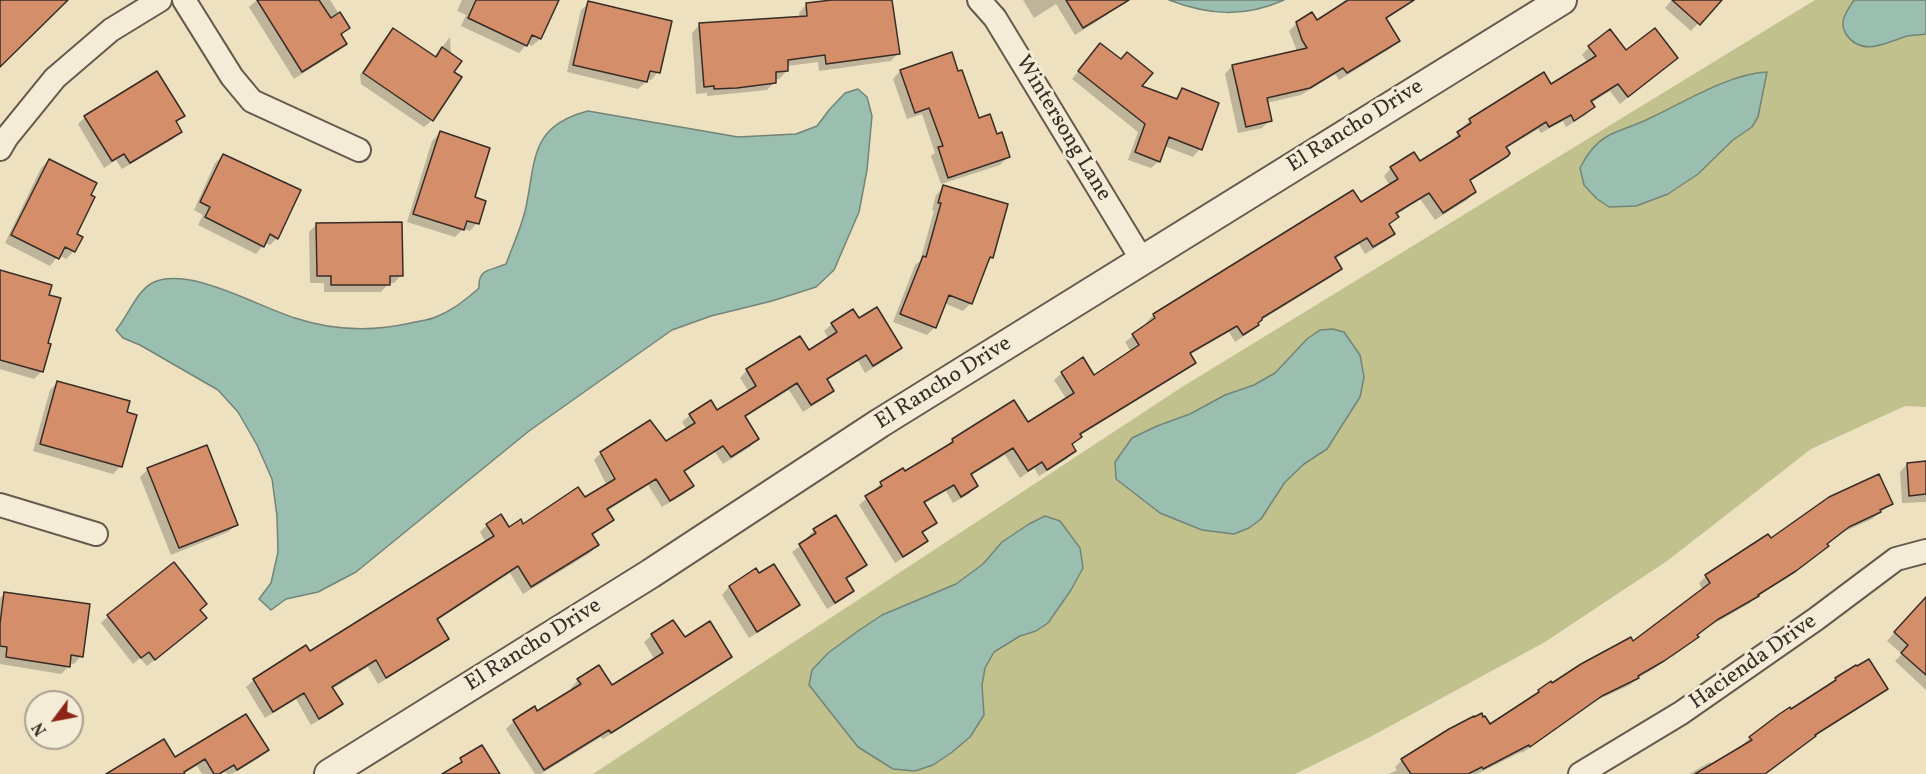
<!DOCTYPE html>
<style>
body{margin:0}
#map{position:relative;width:1926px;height:774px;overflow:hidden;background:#eee1c0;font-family:Vollkorn,serif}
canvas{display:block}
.north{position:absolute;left:24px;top:690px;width:60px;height:60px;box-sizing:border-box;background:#f4ecd6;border:2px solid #a99f90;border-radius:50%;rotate:238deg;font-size:16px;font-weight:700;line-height:24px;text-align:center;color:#392c27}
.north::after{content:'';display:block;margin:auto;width:21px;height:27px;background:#8f2418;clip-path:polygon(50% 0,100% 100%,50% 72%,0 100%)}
</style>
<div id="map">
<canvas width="1926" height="774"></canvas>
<div class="north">N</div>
</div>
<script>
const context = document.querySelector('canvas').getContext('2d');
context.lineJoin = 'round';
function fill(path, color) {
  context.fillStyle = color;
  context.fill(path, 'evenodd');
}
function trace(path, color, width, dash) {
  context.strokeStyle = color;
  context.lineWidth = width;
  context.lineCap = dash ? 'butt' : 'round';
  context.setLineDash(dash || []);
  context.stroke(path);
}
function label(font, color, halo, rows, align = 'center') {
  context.font = font + ' Vollkorn,serif';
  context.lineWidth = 6;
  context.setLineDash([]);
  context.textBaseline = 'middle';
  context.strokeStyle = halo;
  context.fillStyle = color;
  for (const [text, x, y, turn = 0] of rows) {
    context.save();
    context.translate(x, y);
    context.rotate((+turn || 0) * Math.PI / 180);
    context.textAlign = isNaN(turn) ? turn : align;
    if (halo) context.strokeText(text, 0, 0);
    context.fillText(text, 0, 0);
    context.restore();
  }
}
fill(new Path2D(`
 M1815,0H1926V407L1905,406L1811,449L1667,561L1545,642L1370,737L1295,774H593L1182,387Z`), '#c0c18d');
const water = new Path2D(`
 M1169,0H1284C1244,18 1208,15 1169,0Z
 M1854,0H1926V34C1920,35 1913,35 1907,36C1887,42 1862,58 1846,34C1838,22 1847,11 1854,0Z
 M1767,72L1758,117L1752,127L1733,140L1698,174L1668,194L1636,206L1609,207L1597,199L1584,185L1580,168C1586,156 1594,144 1606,137C1619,129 1635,126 1648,119C1683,103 1728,74 1767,72Z
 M858,89L867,97L872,116L867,170L859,212L834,270L816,287L772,301L711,316L672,330L529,431L356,572L318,592L286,599L271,610L259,599L271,583L278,552L277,516L272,479L257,445L238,412L218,390L140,345L123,338L116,330C128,316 136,292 152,283C189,265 258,307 295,318C334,331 371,332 411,323C420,321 430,320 438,316C453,310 467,299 479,288C478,268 490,271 506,264C513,245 522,226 526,207C536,159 530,126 588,111L738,137L796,134L817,126L829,110L845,93Z
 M1333,329L1344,332L1360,355L1364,377L1360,397L1327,449L1304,464L1285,482L1261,519L1249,528L1234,534L1202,530L1160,513L1116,479L1115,462L1132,438L1157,426L1190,414L1225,395L1254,385L1275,373L1307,339L1320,330Z
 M1045,516L1060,521L1080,548L1083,568L1071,590L1048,623L1036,631L1020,636L994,652L985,668L982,685L984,715L970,737L951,753L933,765L915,771L893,769L858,747L809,685L812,670L828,653L858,631L882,615L956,584L983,564L1002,542L1029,524Z`);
fill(water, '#9abeaf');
trace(water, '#738479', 1.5);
fill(new Path2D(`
 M257,0H330L348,28L340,36L345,44L338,51L294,79L249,7Z
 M462,0H557L540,39L532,46L527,44L519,53L461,26L466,15L457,11Z
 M844,0H891L898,53L891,61L819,71L818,62L787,66V71L779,79H775V82L767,90L707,96V93L696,94L692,33L699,25L800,18L799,13L806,5Z
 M1023,0H1110L1114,8L1107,15L1075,35L1056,4L1034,18Z
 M1345,0H1416L1385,19L1398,40L1391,48L1339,80L1335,74L1301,95L1266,103L1270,120L1262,128L1238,133L1225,74L1232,66L1297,51L1289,31L1297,23L1316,22Z
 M1672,0H1720L1691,31L1665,8Z
 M589,3L658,72L651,80L646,79V82L638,89L567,72L581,10Z
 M393,30L434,57L450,37L452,72L432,120L424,127L361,84L360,75L385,38Z
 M1589,47L1676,58L1620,104L1610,91L1591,103L1594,107L1586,115L1566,127L1563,121L1541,133L1538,129L1505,149L1507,155L1499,163L1469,182L1474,192L1467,200L1435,220L1420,199L1396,215L1397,217L1388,226L1393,234L1386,241L1365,254L1359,244L1335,259L1340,268L1333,276L1258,322L1250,332L1235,342L1229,332L1189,355L1194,363L1186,370L1079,436L1080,437L1071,446L1074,451L1067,459L1039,476L1034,468L1020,478L1005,455L970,476L976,486L969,494L953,503L946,491L924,504L935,523L922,534L926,541L918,548L895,563L859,505L874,492L873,491L881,483L904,473L945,448L952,440L1028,424L1067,400L1054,380L1062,373L1093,377L1131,352L1125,342L1147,325L1146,323L1153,315L1353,192L1360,204L1390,186L1384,176L1391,168L1420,163L1452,143L1451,140L1463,130L1462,128L1470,120L1544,74L1551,86L1588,63L1582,55Z
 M1093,52L1139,87L1174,100L1182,90L1200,149L1193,157L1164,146L1159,161L1151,168L1128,160L1138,132L1072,79Z
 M951,54L978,120L996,136L1008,157L1000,165L941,184L931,156L935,153L922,114L907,119L893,79L900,71Z
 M183,116L175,123L180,132L173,139L122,169L116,160L104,168L78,124L85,117Z
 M440,133L473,198L477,223L470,231L463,229L455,237L407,222L432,141Z
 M223,155L277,238L270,245L265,243L256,254L198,225L203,215L194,210L215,163Z
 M49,160L75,235L74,251L66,259L59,255L50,266L5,243L41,168Z
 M944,187L992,258L986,263L971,303L963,311L944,303L935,327L927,335L893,322L915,265L920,261L934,211L932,210L936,195Z
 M317,224L401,275L394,283H389L381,292H324V283H310L309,232Z
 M0,273L48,296L46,344L42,371L34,379L0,369Z
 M859,320L900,348L893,355L865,373L858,361L826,381L832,391L825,398L803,412L789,390L744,418L757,439L750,447L723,464L715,452L683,472L692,486L684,494L662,507L648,485L607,511L612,520L604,527L591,536L597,545L590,553L523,594L510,573L436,621L447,639L440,646L378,684L368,667L332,689L341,704L333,712L311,725L296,699L265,718L246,687L254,680L309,653L486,543L480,532L487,525L509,529L523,526L584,499L607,486L594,460L601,453L665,443L687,430L682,422L690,415L716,412L749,392L740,378L747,370L808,352L829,339L824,331L832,324Z
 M57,383L125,413L121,466L113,474L33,451L50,390Z
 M1926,463V502L1902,503L1900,472L1907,464Z
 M148,469L236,525L228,532L171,555L140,477Z
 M1891,504L1872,519L1841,533L1826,545L1820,553L1787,578L1757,596L1750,603L1708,627L1696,636L1689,644L1672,657L1671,656L1655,668L1636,679L1630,685L1593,702L1522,753L1521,752L1477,774H1389L1397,770L1395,767L1402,760L1489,727L1532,698L1539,691L1633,643L1703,590L1699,583L1706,576L1770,540Z
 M814,530L865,565L857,573L845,580L852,591L844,599L827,609L792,552L808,540L807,538Z
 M756,571L759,575L798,605L790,612L749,638L722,595L729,587Z
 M5,593L81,656L74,664L69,663L68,667L61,674L0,664V598Z
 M199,610L197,626L147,666L140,658L133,664L101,623L108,616Z
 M1926,612V690L1895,661L1902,654L1887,641L1912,613Z
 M652,635L684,639L730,657L723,664L603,739L601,737L541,774H535L506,729L514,721L534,708L537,713L573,691L571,688L578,680L611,687L655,660L644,642Z
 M1836,679L1886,688L1878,696L1812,738L1766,774H1689L1710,762L1712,765L1744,747L1742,745L1750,738L1779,716L1791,711L1828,687Z
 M267,750L259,758L232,774H227L225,772L221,774H202L197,766L183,774H110L174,759Z`), '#0003');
const building = new Path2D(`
 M0,0H68L0,67Z
 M257,0H319L331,18L340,12L350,28L341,34L347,44L302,72Z
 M476,0H559L541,39L532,35L527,46L468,18Z
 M832,0H892L900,54L826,64L825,55L788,60V71L776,72V83L737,88L714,89V86L704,87L699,23L807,16L806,3Z
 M1066,0H1129L1083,28Z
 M1348,0H1414L1386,18L1400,41L1347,73L1343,68L1310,88L1267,98L1272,121L1246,127L1232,65L1307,48L1302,40L1296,22L1312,12L1317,20Z
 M1672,0H1722L1700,25Z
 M588,1L672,21L660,73L650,71L647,82L573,65Z
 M393,28L436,57L442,47L462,61L454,72L462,77L433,121L363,73Z
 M1655,28L1678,58L1628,97L1618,84L1591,101L1595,107L1574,121L1571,115L1549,127L1546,122L1506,147L1510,153L1508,156L1470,180L1476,192L1443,213L1429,193L1396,213L1399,217L1389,224L1395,234L1373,247L1367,238L1335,257L1342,269L1262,318V320L1258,323L1259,325L1243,335L1237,326L1190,353L1196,363L1080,434L1082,437L1072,444L1076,451L1047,470L1042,462L1028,471L1013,448L971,474L978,486L961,497L954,485L924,502L937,523L922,532L928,541L903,557L865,496L882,486L880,482L903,468L905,471L953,442L952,439L1014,400L1028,422L1074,393L1061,372L1083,357L1094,375L1139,345L1132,334L1155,318L1153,314L1353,190L1361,202L1398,179L1390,167L1414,152L1420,161L1460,136L1457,132L1471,123L1469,119L1544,72L1551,84L1596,56L1588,46L1610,29L1626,50Z
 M1100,43L1121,59L1127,52L1153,73L1142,86L1177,99L1182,88L1219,103L1202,150L1169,137L1160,162L1135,152L1145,124L1078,71Z
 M952,52L958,71L962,70L979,118L990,114L997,134L1002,132L1010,157L948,178L938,147L943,146L929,108L915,113L900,70Z
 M157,71L185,116L176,121L182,132L130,163L124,154L112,161L84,116Z
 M440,131L490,148L475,197L486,201L479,224L467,221L464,230L413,214Z
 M223,154L301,190L278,239L270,234L264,247L205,217L210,207L200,202Z
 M49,159L97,183L91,195L95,197L77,234L83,237L75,252L65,247L59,259L11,235Z
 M943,185L1008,204L993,258L990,257L972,304L949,295L936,328L900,314L923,256L926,257L941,203H938Z
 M402,222L403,276H390V285H331V276H317L316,223Z
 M0,270L52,285L49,295L61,298L48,343L51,344L43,372L0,360Z
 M877,307L902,348L873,366L866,355L827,379L834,391L811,405L797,383L745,416L759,439L731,457L723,446L684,471L694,486L670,501L656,479L607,509L614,520L592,534L599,545L531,587L518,566L437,619L449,639L386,678L376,660L332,687L343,704L319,719L304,693L273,712L253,679L306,645L310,651L494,536L486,524L501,514L509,527L521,519L523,524L578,487L585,497L615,479L600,452L650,420L666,441L695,423L689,414L711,400L717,410L756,386L746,369L800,336L809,350L837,332L831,323L853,309L859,318Z
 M57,381L130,401L127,412L137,415L122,467L40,444Z
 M207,445L238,525L179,548L147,468Z
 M1926,461V494L1909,496L1907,463Z
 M1879,474L1893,504L1880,510L1881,512L1849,527L1827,544L1829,546L1796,571L1758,595L1759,596L1717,620L1697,635L1699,637L1664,661L1638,676L1639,678L1602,696L1530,747L1529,745L1483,769L1482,767L1468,774H1411L1401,759L1449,729L1474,716V717L1482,713L1483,717L1485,716L1490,724L1539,692L1538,690L1551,681L1552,683L1581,664L1631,637L1633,641L1710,583L1705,575L1768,534L1771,538L1829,497Z
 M836,515L867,565L846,578L854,591L835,603L799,544L816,533L813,529Z
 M174,562L207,604L200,610L207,618L155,660L149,652L141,658L107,615Z
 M774,564L800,605L757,632L729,586L756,568L759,573Z
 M4,592L90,604L83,657L71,655L70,667L6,657L7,647L0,646V624Z
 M1926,597V675L1901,653L1908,645L1894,632Z
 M673,620L685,637L710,621L732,657L611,733L609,730L544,770L513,720L535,706L537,711L581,684L577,679L599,665L612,685L663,653L651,634Z
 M1869,659L1888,689L1815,735L1816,736L1765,774H1695L1752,740L1749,737L1778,715L1790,707L1791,709L1836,680L1835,678L1856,665L1857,666Z
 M246,714L269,750L237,770L234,765L219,774H214L205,759L184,772L185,774H106L164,739L175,757Z
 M482,745L500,774H442L462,762L460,758Z`);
fill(building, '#d48f6a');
trace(building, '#392c27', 1.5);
const minor = new Path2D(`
 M184,0L232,77L252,101L359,150
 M979,0L995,18L1142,260
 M0,149L7,137L55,78L111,30L160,0
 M0,505L96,534
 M1580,774L1681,713L1816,619L1896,559L1926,551`);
const tertiary = new Path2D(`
 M329,774L650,574L880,423L1562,0`);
trace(minor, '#66594d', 26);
trace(tertiary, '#66594d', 32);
trace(minor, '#f4ecd6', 22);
trace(tertiary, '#f4ecd6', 28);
label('22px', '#392c27', '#f4ecd6', [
 ["El Rancho Drive",1356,127,-32],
 ["Wintersong Lane",1062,129,59],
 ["El Rancho Drive",944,384,-32],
 ["El Rancho Drive",534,646,-32],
 ["Hacienda Drive",1754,663,-35]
]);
</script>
